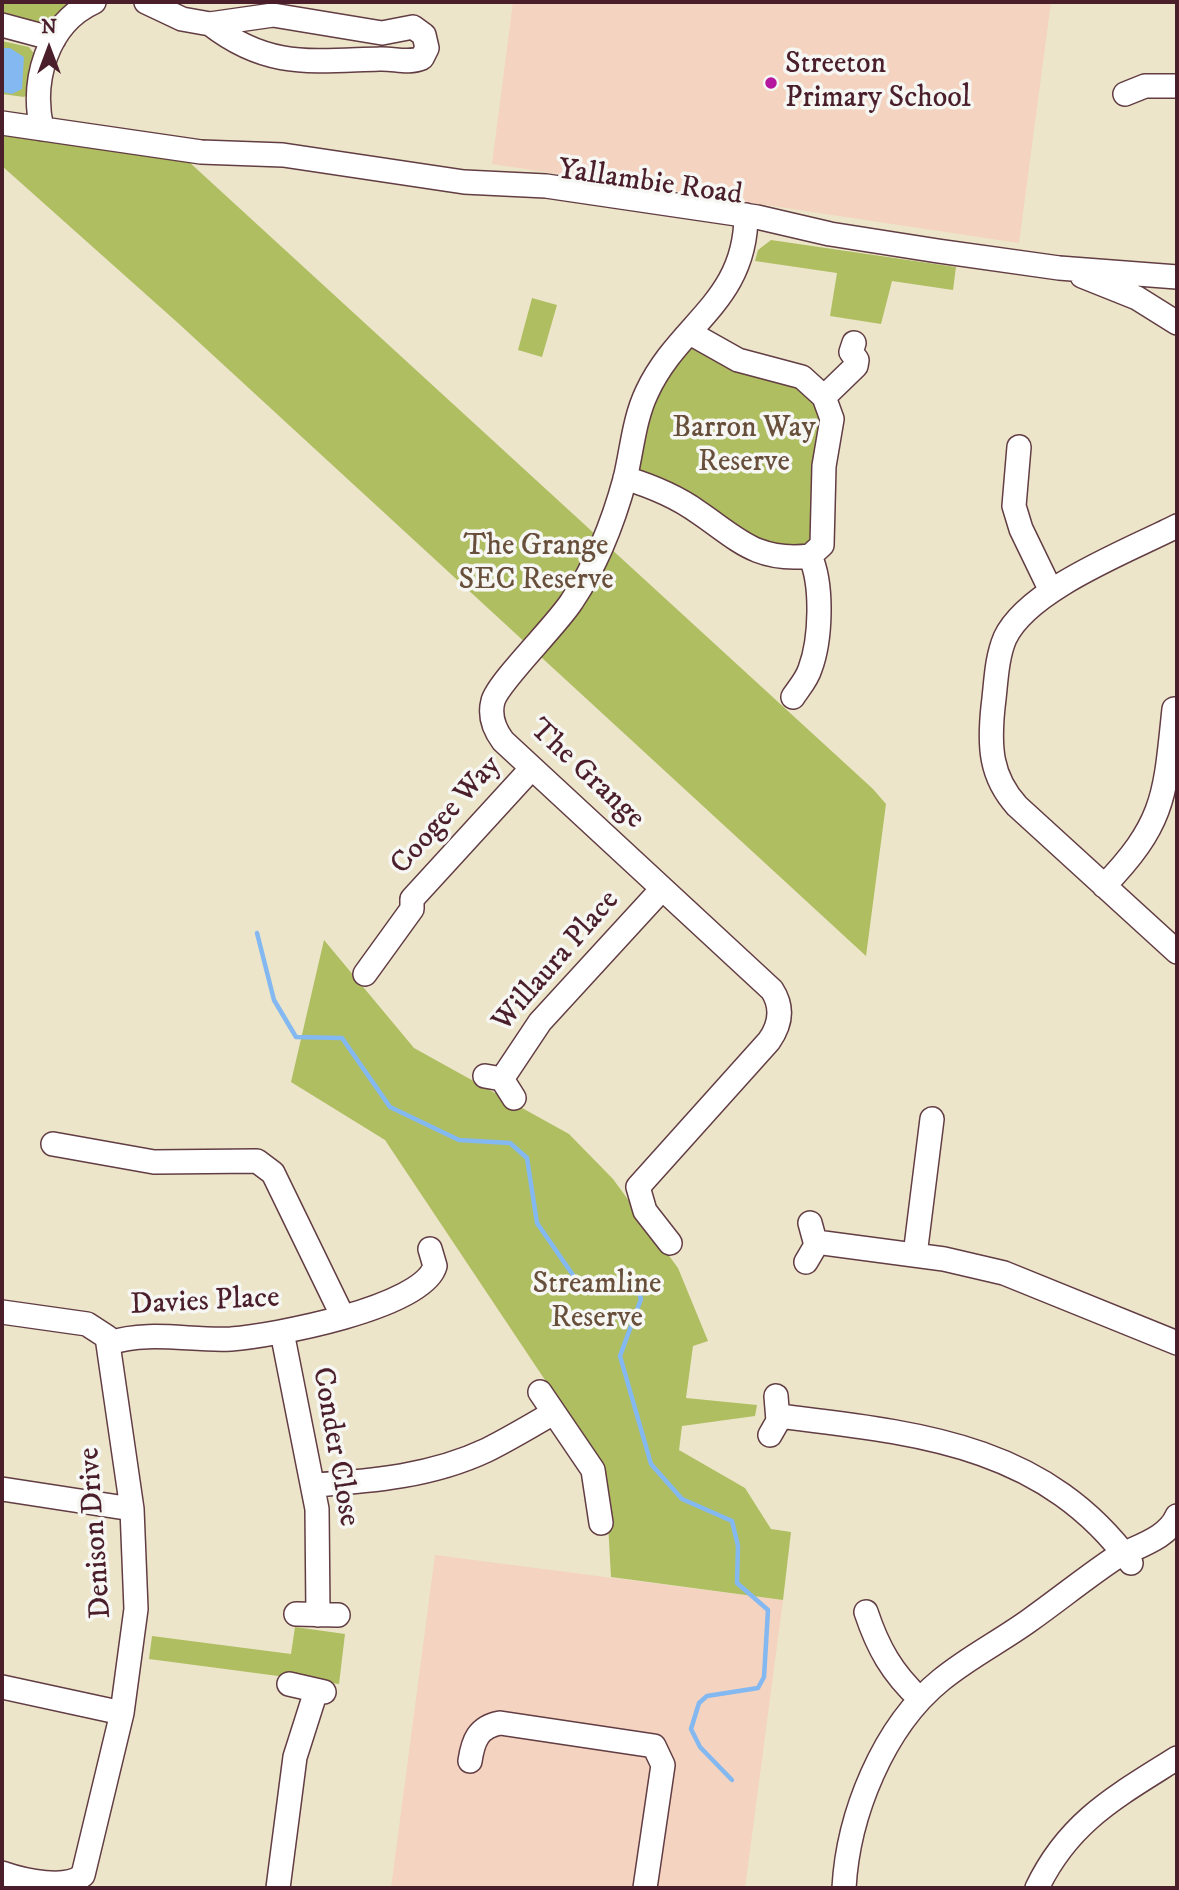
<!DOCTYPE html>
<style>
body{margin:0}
#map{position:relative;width:1179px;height:1890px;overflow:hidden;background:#ece5c9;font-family:"IM FELL DW Pica",serif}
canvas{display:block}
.frame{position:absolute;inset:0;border:4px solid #4a1f2b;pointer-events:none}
.north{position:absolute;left:14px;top:14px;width:70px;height:70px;-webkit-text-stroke:5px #f6f6f2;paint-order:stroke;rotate:0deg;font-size:19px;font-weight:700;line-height:28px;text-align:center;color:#4a1f2b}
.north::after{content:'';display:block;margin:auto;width:24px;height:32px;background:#4a1f2b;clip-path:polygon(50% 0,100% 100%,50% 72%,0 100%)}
</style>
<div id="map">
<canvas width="1179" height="1890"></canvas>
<div class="frame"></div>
<div class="north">N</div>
</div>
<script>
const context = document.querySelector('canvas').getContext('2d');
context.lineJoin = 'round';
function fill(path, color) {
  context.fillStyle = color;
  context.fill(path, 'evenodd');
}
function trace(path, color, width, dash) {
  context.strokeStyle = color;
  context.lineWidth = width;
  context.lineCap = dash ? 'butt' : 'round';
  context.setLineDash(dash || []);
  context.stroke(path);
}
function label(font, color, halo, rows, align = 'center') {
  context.font = font + ' "IM FELL DW Pica",serif';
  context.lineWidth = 7;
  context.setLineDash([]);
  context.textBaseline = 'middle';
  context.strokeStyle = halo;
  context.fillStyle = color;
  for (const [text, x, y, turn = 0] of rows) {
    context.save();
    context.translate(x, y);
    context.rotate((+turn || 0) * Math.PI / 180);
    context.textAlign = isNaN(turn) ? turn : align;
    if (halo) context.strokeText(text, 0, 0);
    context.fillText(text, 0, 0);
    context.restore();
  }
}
fill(new Path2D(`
 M513,2H1051L1019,243L492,164Z
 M435,1555L783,1600L745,1888H391Z`), '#f4d3c0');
fill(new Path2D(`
 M2,2H76C45,33 43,26 2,18Z
 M2,41L29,47L35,55L32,91L24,97L2,94Z
 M2,135L188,161L873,789L886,804L866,956L178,323L2,166Z
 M771,240L956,267L953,290L892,281L881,324L830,316L837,273L755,261L758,250Z
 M532,298L557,305L542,357L518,350Z
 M691,348L799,383L826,418L816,544L773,549L637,472L646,413L685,350Z
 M324,940L414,1048L569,1134L613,1179L678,1268L708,1341L693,1346L686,1398L757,1405L755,1416L682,1426L679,1450L745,1488L771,1529L791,1532L783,1600L611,1577L605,1470L385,1140L291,1082Z
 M295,1627L345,1634L339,1684L149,1659L152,1636L291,1654Z`), '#afbe61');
fill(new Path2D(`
 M2,48H10L24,57L22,89L12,94L2,92Z`), '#83b8f1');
trace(new Path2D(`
 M257,933L274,1000L296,1037L342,1038L390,1107L459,1140L510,1143L527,1158L537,1223L575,1278L637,1287L641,1299L620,1356L651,1464L682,1499L732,1521L738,1546L737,1583L768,1610L764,1677L758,1688L707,1696L699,1703L691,1729L700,1747L732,1780`), '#83b8f1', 4.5);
const minor = new Path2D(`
 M146,2L182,19L210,24L273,15L382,33L413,27L424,35L427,48L422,58C408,64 394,58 379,59C312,61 268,69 210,24
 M2,25L54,39
 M1125,94L1145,86H1177
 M2,123L201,152L283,155L464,182L546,186L757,217L830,234L938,251L1059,268L1177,277
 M42,129C31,82 46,24 94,2
 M1082,276L1137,298L1177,323
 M824,397L856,366L857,360L851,352L854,343
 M1019,447L1014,506L1021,529L1051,591
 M625,478C651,486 676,496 698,512C738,539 756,562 810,556L822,545L824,466L832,419L824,397L802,377L738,360L690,333
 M1177,526C1128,551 1028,589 1005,638C996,659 996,685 993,707C989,746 990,776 1017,806L1177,952
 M793,697C799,688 807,679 810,669C821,640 823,584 810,556
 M1104,886C1166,822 1165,794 1174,709
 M365,974L412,909V899L531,769
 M485,1076L502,1079L514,1098
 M502,1079L540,1022L662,889
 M53,1144L154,1162L257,1161L273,1173L343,1317
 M816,1242L944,1259L1004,1273L1177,1343
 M670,1243L645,1211L638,1187L769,1041C781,1024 783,1007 772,990L503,741C494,729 489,716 493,701C498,682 557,625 572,601C597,564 613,523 625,479C632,450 634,419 647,392C679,323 746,302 746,215
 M915,1255L932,1119
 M806,1262L816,1245L810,1223
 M2,1312L87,1324L107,1337L132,1509L136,1609L122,1713L83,1875C67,1890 25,1881 2,1873
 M282,1332L317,1509L318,1615
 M109,1343C149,1330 190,1341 231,1339C272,1336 423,1308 435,1266L430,1249
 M540,1392L593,1470L601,1523
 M779,1416C915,1433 1043,1443 1131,1563
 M770,1435L778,1421L776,1396
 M314,1485C373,1481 432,1476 487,1450C509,1439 531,1426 553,1413
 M2,1489L132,1509
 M866,1612C878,1648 892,1673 920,1699
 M296,1614L338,1615
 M289,1684L324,1692
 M2,1687L122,1713
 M470,1761C473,1741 478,1727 500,1723L654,1746L663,1765L645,1888
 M278,1888L295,1757L316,1691
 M844,1888C848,1815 883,1727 941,1680C969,1657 1001,1641 1030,1620C1058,1600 1084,1579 1112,1560C1133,1547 1167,1540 1177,1516
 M1037,1888C1069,1821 1117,1796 1177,1758`);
trace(minor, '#623d43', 26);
trace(minor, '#fff', 23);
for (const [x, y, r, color] of [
 [771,83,7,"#b5179e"]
]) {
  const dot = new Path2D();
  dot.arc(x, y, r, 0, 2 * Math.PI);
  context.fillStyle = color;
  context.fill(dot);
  trace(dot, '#f6f6f2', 2.5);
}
label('30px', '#4a1f2b', '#f6f6f2', [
 ["Streeton",785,66],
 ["Primary School",785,100]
], 'left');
label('30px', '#4a1f2b', '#f6f6f2', [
 ["Yallambie Road",650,184,8],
 ["The Grange",586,775,43],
 ["Coogee Way",447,816,-48],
 ["Willaura Place",557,962,-49],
 ["Davies Place",205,1303,-3],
 ["Conder Close",334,1447,80],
 ["Denison Drive",97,1533,-94]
]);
label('30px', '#684f3b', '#f6f6f2', [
 ["Barron Way",744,430],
 ["Reserve",744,464],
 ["The Grange",536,548],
 ["SEC Reserve",536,582],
 ["Streamline",597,1286],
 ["Reserve",597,1320]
]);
</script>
